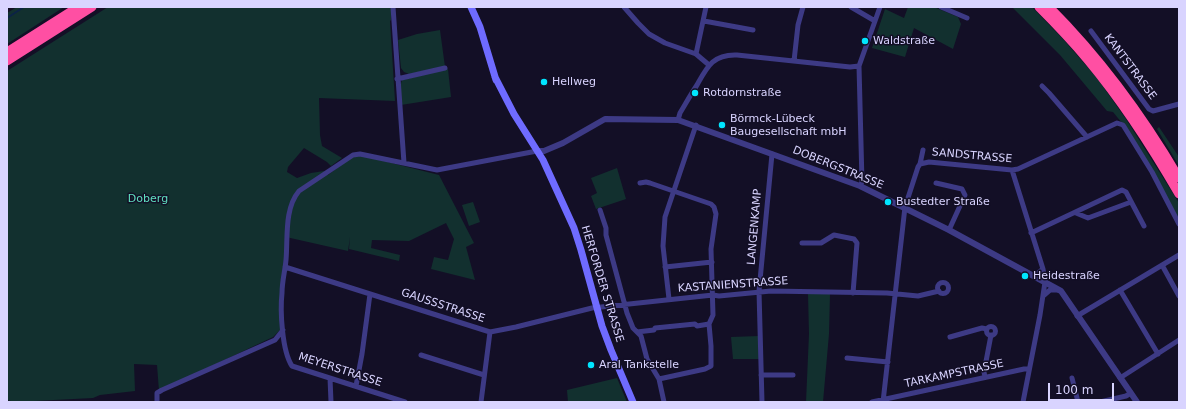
<!DOCTYPE html>
<meta charset="utf-8">
<style>
body{margin:0}
#map{position:relative;width:1186px;height:409px;overflow:hidden;background:#130f26;font-family:"DejaVu Sans",sans-serif}
canvas{display:block}
.frame{position:absolute;inset:0;border:8px solid #d9d4ff;pointer-events:none}
.scale{position:absolute;left:1048px;top:383px;width:66px;height:18px;box-sizing:border-box;border:2px solid #d9d4ff;border-top:0;padding-left:5px;font-size:12px;line-height:14px;white-space:nowrap;color:#d9d4ff;-webkit-text-stroke:3px #130f26;paint-order:stroke}
</style>
<div id="map">
<canvas width="1186" height="409"></canvas>
<div class="frame"></div>
<div class="scale">100 m</div>
</div>
<script>
const context = document.querySelector('canvas').getContext('2d');
context.lineJoin = 'round';
function fill(path, color) {
  context.fillStyle = color;
  context.fill(path, 'evenodd');
}
function trace(path, color, width, dash) {
  context.strokeStyle = color;
  context.lineWidth = width;
  context.lineCap = dash ? 'butt' : 'round';
  context.setLineDash(dash || []);
  context.stroke(path);
}
function label(font, color, halo, rows, align = 'center') {
  context.font = font + ' "DejaVu Sans",sans-serif';
  context.lineWidth = 3;
  context.setLineDash([]);
  context.textBaseline = 'middle';
  context.strokeStyle = halo;
  context.fillStyle = color;
  for (const [text, x, y, turn = 0] of rows) {
    context.save();
    context.translate(x, y);
    context.rotate((+turn || 0) * Math.PI / 180);
    context.textAlign = isNaN(turn) ? turn : align;
    if (halo) context.strokeText(text, 0, 0);
    context.fillText(text, 0, 0);
    context.restore();
  }
}
fill(new Path2D(`
 M17,7H64L7,44V13Z
 M108,7H391V20L390,21L395,101L319,98L320,135L322,146L342,158L331,166L327,162L304,148L288,167L287,172L297,178L311,173L324,171L328,175L351,157L360,155L439,175L474,243L466,247L475,280L431,269L434,257L448,260L454,239L446,223L409,241L372,240L371,248L400,255L399,261L349,249L350,237L348,251L286,237L280,330L273,337L159,391L157,365L134,364L135,391L100,395L93,398L15,402L7,400V71Z
 M908,7H934L958,17L961,24L953,49L914,28L905,57L872,48L885,9L904,18Z
 M1012,7H1032L1063,39L1097,78L1126,119L1179,203V219L1122,123L1113,112L1107,111L1060,55Z
 M440,30L445,67L409,74L404,72L401,68L398,40L417,34Z
 M448,69L451,97L401,105L400,87L402,80Z
 M1159,127L1179,157V166L1157,129Z
 M617,168L626,199L596,209L591,196L597,193L591,178Z
 M473,202L480,222L469,226L462,205Z
 M808,294H830L829,334L823,402H806L809,334Z
 M759,336V359H733L731,337Z
 M617,378L627,402H568L567,390Z`), '#12302f');
trace(new Path2D(`
 M7,18L24,7`), '#0c2248', 1.5);
trace(new Path2D(`
 M393,7L404,163
 M624,7L638,23L649,34L665,43L696,54L709,65
 M851,7L875,21
 M941,7L967,18
 M704,21L753,30
 M1091,31L1149,109L1153,111L1179,104
 M696,54L706,7
 M794,61L798,25L803,7
 M859,66L862,182L860,186
 M397,79L445,68
 M1042,86L1049,93L1087,137
 M678,120L680,113C686,103 691,94 697,85C707,67 713,54 737,55L850,67L859,66L880,7
 M920,164L929,162L1012,170L1018,169L1117,123L1123,125L1152,172L1179,224
 M1012,170L1043,269L1045,282L1040,315L1023,402
 M936,183L962,189L965,195L949,230
 M600,210L606,228V235L627,313L633,328L641,336L647,359L659,379L705,369L711,366V346L709,324L713,315L711,249L716,214L714,207L711,204L650,183L646,182L640,183
 M1076,213L1088,218L1131,202
 M1031,233L1122,190L1126,192L1144,226
 M802,243H821L834,235L854,239L857,243L853,293
 M1162,265L1179,296
 M285,267L490,332L516,327L592,308L713,295L719,296L771,291L887,293L918,296L939,291
 M665,267L712,262
 M1032,275L1038,273L1043,269
 M937.5 288a5.5 5.5 0 1 1 11 0a5.5 5.5 0 1 1-11 0Z
 M1120,290L1158,354
 M1043,296L1050,290H1058
 M669,299L663,246L665,217L696,125
 M1077,316L1179,255
 M986.5 331a4.5 4.5 0 1 1 9 0a4.5 4.5 0 1 1-9 0Z
 M637,332L654,330L655,328L695,324L697,326L709,324
 M950,337L982,328L987,329
 M421,355L484,375
 M847,358L888,362
 M761,375H793
 M985,377L984,372L991,335
 M330,378L331,402
 M1072,378L1078,402
 M1120,378L1179,340
 M659,379L664,402
 M356,386L362,354L370,294
 M157,402V393L162,390L275,340L283,330
 M405,402L292,366C282,351 280,311 282,293C282,282 285,271 286,260C288,238 284,209 299,191L353,155L360,154L437,170L537,151
 M481,402L490,332
 M762,402L759,291L772,154
 M872,402L1024,369H1029
 M883,402L905,207L918,167L920,164L923,150
 M1100,402L1126,396L1131,393`), '#3d3a85', 5);
trace(new Path2D(`
 M537,151H544L563,143L605,119L678,120L860,186L949,230L1061,291L1137,402`), '#3d3a85', 6);
trace(new Path2D(`
 M471,7L480,27L496,80
 M495,77L514,114L543,160L574,228L581,250L602,326L611,350L633,402`), '#6f6bff', 7);
trace(new Path2D(`
 M1039,7C1056,24 1073,42 1088,60C1123,102 1152,147 1179,194
 M1049,7C1101,59 1142,115 1179,178
 M7,52L78,7
 M7,61L92,7`), '#ff4fa3', 9);
for (const [x, y, r, color] of [
 [865,41,4,"#00e5ff"],
 [544,82,4,"#00e5ff"],
 [695,93,4,"#00e5ff"],
 [722,125,4,"#00e5ff"],
 [888,202,4,"#00e5ff"],
 [1025,276,4,"#00e5ff"],
 [591,365,4,"#00e5ff"]
]) {
  const dot = new Path2D();
  dot.arc(x, y, r, 0, 2 * Math.PI);
  context.fillStyle = color;
  context.fill(dot);
  trace(dot, '#130f26', 1.5);
}
label('11px', '#d9d4ff', '#130f26', [
 ["Waldstraße",873,41],
 ["Hellweg",552,82],
 ["Rotdornstraße",703,93],
 ["Börmck-Lübeck",730,119],
 ["Baugesellschaft mbH",730,132],
 ["Bustedter Straße",896,202],
 ["Heidestraße",1033,276],
 ["Aral Tankstelle",599,365]
], 'left');
label('11px', '#d9d4ff', '#130f26', [
 ["KANTSTRASSE",1130,67,53],
 ["SANDSTRASSE",972,156,5],
 ["DOBERGSTRASSE",838,168,22],
 ["LANGENKAMP",755,227,-85],
 ["HERFORDER STRASSE",602,284,73],
 ["KASTANIENSTRASSE",733,285,-4],
 ["GAUSSSTRASSE",443,306,18],
 ["MEYERSTRASSE",340,370,18],
 ["TARKAMPSTRASSE",954,374,-12]
]);
label('11px', '#5fe0c0', '#130f26', [
 ["Doberg",148,199]
]);
</script>
